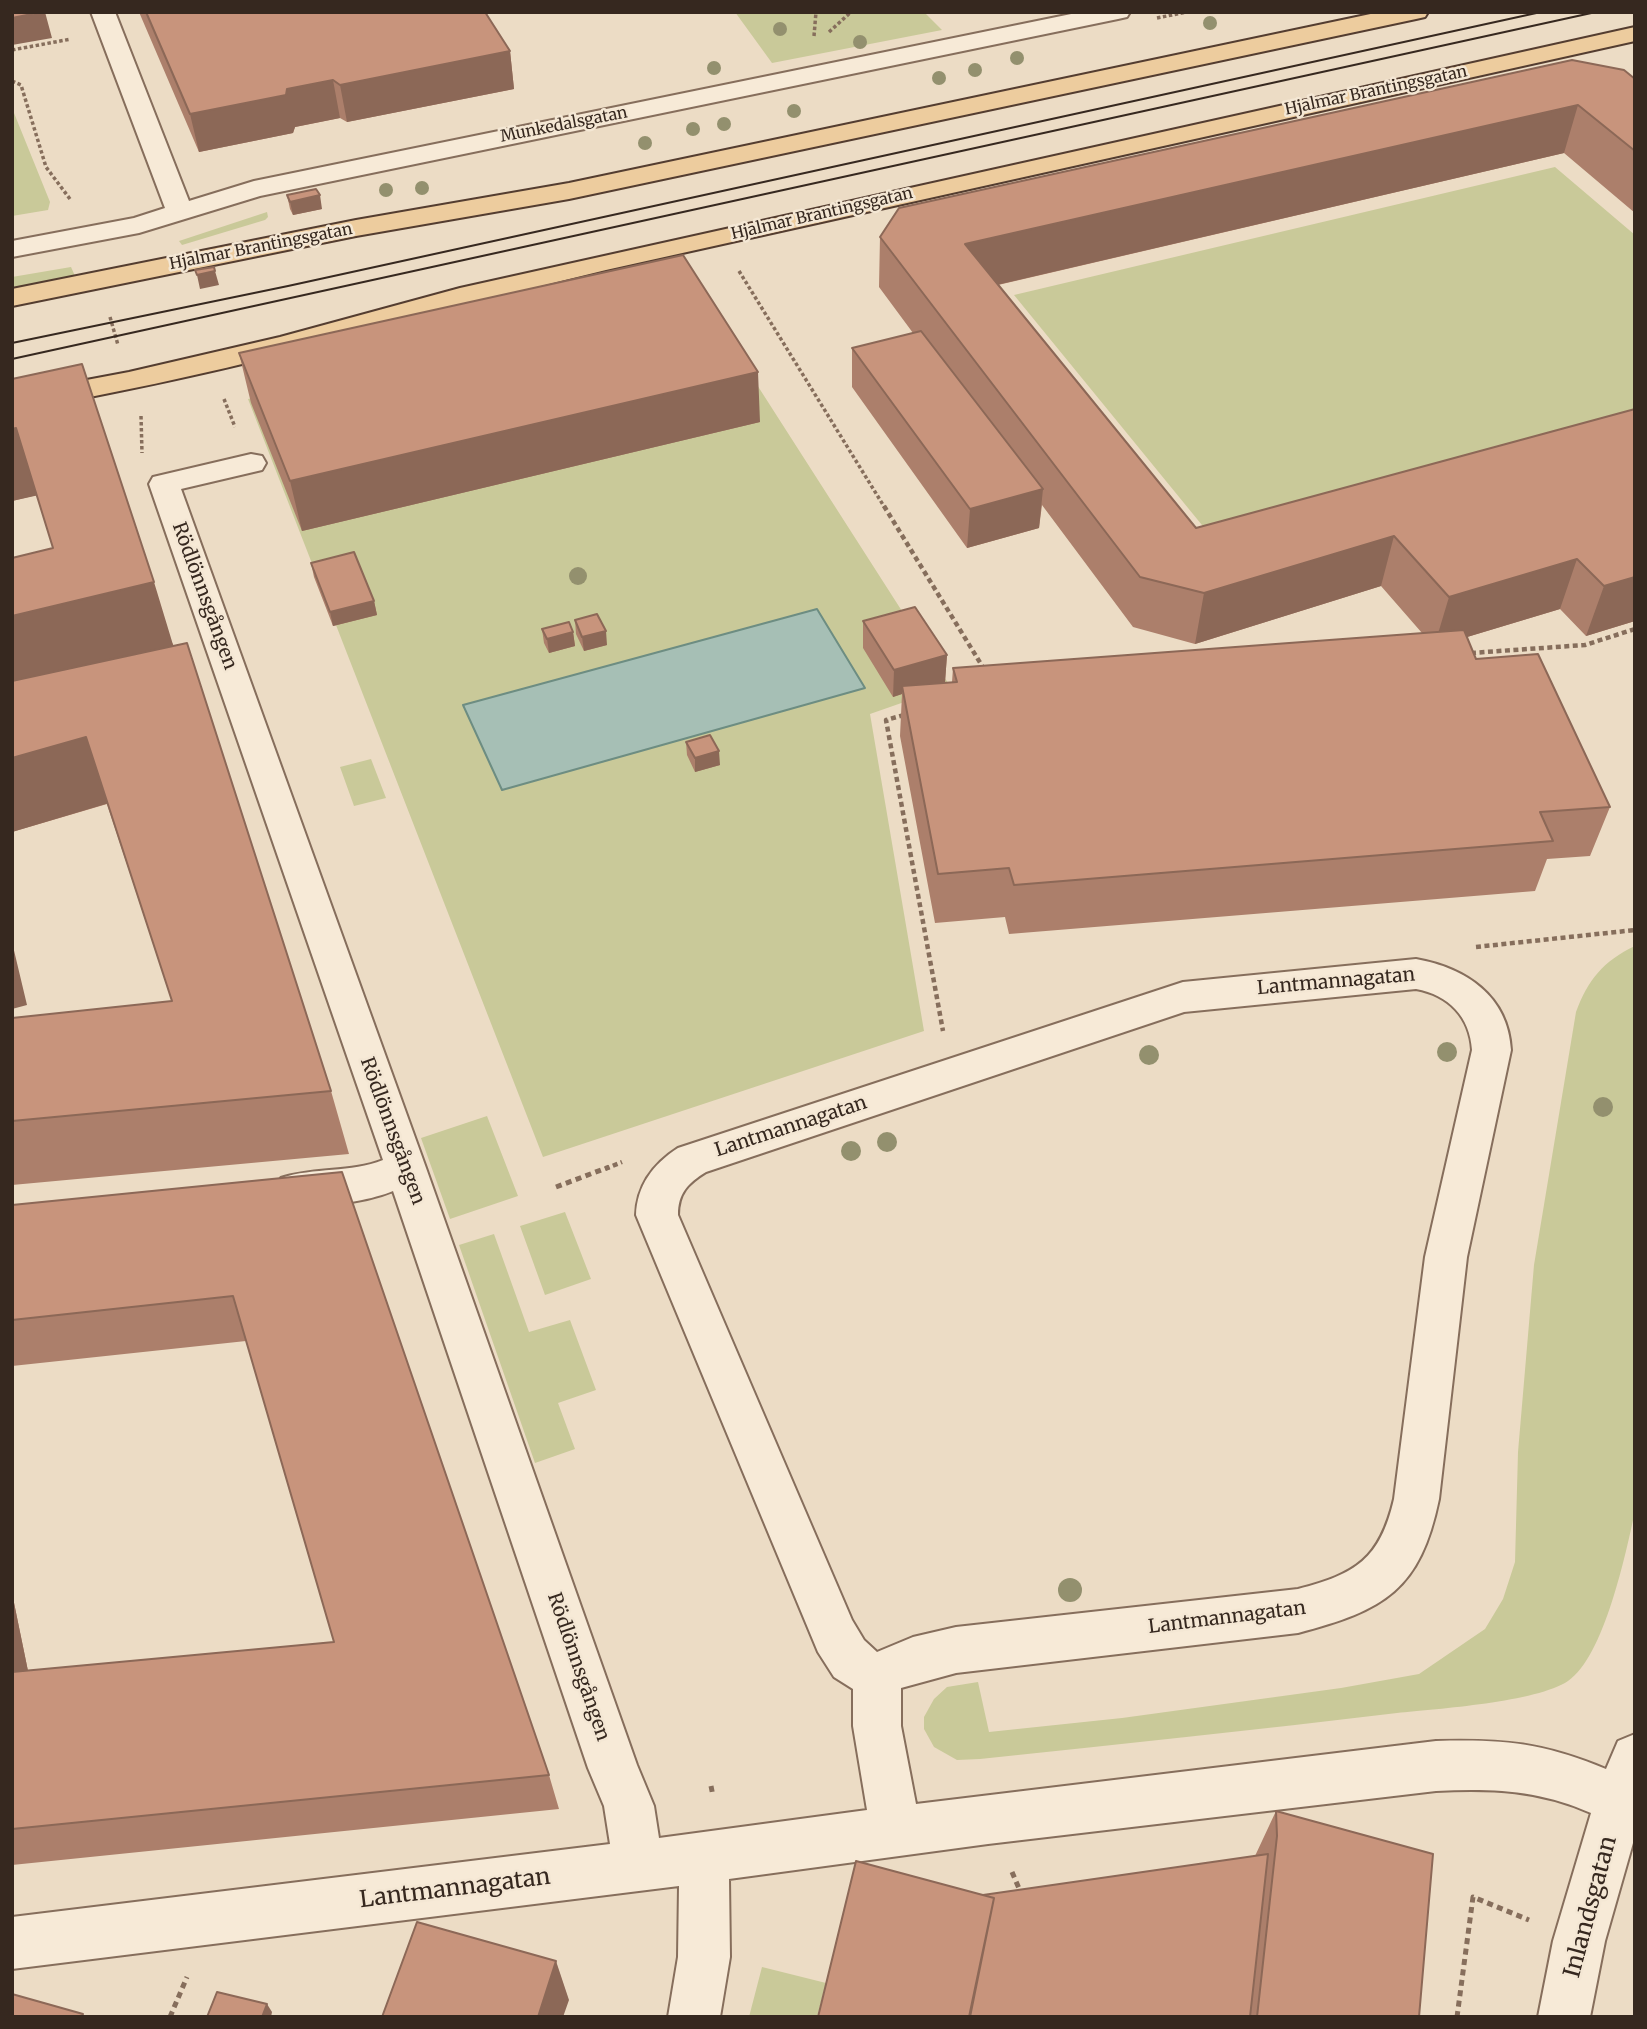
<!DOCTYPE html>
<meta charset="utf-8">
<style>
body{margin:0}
#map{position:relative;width:1647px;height:2029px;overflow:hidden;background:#ecdcc5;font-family:Merriweather,serif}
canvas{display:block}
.frame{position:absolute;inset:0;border:14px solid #36281f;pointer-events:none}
</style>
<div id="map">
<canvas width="1647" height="2029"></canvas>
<div class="frame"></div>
</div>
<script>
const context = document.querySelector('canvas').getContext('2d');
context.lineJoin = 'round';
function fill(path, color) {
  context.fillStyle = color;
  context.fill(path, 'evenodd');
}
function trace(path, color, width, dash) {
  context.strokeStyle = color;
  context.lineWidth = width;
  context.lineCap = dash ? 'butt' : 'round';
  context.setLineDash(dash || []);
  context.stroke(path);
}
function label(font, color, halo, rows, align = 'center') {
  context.font = font + ' Merriweather,serif';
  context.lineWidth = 5;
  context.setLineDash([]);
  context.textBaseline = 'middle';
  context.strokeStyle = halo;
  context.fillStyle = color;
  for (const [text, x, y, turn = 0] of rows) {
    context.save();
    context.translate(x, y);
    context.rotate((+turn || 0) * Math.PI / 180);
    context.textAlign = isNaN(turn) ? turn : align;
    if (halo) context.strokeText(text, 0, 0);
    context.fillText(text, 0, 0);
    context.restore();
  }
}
fill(new Path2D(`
 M735,12H924L942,30L772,63Z
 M12,108L50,202L48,210L12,216Z
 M1555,167L1635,235V427L1215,541L1014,295Z
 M267,212L268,217L265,220L182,245L179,241Z
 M71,267L75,276L12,291V277Z
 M702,299L950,686L870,714L924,1031L543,1157L248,399Z
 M371,759L386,798L354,806L340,767Z
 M1635,946V1511C1626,1553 1604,1657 1568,1681C1537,1702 1437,1709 1397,1713C1258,1730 1119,1744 980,1759L957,1760L934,1747L924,1729V1717L934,1699L947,1687L978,1682L989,1732L1122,1718L1341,1688L1419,1674L1485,1629L1503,1599L1515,1562L1518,1452L1534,1265L1576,1012C1588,980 1603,961 1635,946Z
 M487,1116L518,1196L450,1219L421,1138Z
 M565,1212L591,1279L545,1295L520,1226Z
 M494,1234L529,1332L570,1320L596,1390L558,1403L575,1449L535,1463L459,1245Z
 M762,1967L826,1983L817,2017H749Z`), '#c9c999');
const water = new Path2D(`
 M817,609L865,688L502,790L463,705Z`);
fill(water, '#a6bfb5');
trace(water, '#6d8d82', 2);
const minor = new Path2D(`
 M91,12H115L189,201L254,181L1081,12H1130L1127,17L1118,19L260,196L139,233L12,257V241L134,218L165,208Z
 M251,454L262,456L266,463L262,470L181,489L426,1168L637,1765L654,1806L659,1838L867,1810L853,1726V1689L834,1677L818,1652L636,1215C637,1186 653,1164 678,1148L1183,982L1416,959C1466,968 1508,996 1511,1050L1467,1257L1439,1499C1420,1590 1385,1610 1298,1633L956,1673L901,1688V1726L916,1804L1436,1741C1504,1739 1543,1743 1606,1769L1618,1741L1635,1734V1836L1605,1941L1590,2017H1538L1553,1941L1591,1813C1540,1790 1491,1788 1436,1791L988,1844L729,1879L730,1957L720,2017H668L678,1957L679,1886L12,1969V1917L610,1844L604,1806L588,1768L393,1191C367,1202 308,1211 281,1202L275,1190L281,1178C314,1167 351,1173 383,1160L149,484L153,477ZM1416,989C1449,995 1470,1017 1472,1050L1425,1257L1394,1499C1380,1559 1356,1574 1298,1589L956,1627L913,1637L877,1652L864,1640L852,1620L678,1215C678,1193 688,1183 706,1172L1184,1012Z`);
const major = new Path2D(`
 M1380,12H1428L1425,17L1416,19L569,199L356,236L12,306V289L356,220L569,183Z
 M1635,27V41L606,270C502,295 400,323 298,350C203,375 108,394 12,412V394L129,372L280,337L460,288Z`);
trace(minor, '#866e5c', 4);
trace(major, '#543d30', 4);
trace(new Path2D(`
 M1157,18L1187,12
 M829,32L851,12
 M814,36L816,12
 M12,50L71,39
 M12,81L21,85L46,167L70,199
 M739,271L885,508
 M110,317L118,345
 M224,399L235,427
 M141,416L142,453`), '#866e5c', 3.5, [3.5, 2.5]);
trace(new Path2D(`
 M884,506L984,669
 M1471,653L1585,645L1635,629
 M904,715L886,720L943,1031
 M1476,947L1635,930
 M605,1169L622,1162`), '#866e5c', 4.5, [5, 3.5]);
trace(new Path2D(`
 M556,1187L609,1167
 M711,1786L713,1796
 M1012,1872L1021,1893
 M170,2017L187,1977
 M1457,2017L1473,1897L1529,1920`), '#866e5c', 5, [6, 4.5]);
fill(minor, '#f7ead7');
fill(major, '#edcc9e');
trace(new Path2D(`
 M12,343L288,286L1541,12
 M12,359L1596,12`), '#36281f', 2);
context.fillStyle = '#93906e';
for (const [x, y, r] of [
 [1210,23,7],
 [780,29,7],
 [860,42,7],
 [1017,58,7],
 [714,68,7],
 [975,70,7],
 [939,78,7],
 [794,111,7],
 [724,124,7],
 [693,129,7],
 [645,143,7],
 [422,188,7],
 [386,190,7],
 [578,576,9],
 [1447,1052,10],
 [1149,1055,10],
 [1603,1107,10],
 [887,1142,10],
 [851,1151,10],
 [1070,1590,12]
]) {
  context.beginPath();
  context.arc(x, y, r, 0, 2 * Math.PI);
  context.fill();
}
fill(new Path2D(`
 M139,12H485L510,51L514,89L347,122L340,118L295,127L293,133L199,152Z
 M1635,79V213L1564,153L998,285L1196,528L1635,409V621L1586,636L1560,609L1467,637L1476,659L1610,807L1590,856L1547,859L1535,891L1009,934L1005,917L935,923L900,736L902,694L893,697L863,648V621L947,655L945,682L942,683L952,682L953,668L1422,633L1381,586L1195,644L1133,627L1042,505L1039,528L967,548L852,387V348L913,333L879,287L880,237Z
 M287,195L322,209L293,215L290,209Z
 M239,353L760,422L302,531L251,403Z
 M12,379L174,646L331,1091L349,1154L12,1185V1018L172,1001L107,804L12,832V558L53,548L37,495L12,501Z
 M311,563L374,601L377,615L333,626L314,577Z
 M575,620L607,645L584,651L576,634Z
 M542,629L573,632L575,646L549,653L544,643Z
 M686,742L720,765L695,772L687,755Z
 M342,1172L549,1775L559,1809L12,1865V1593L28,1671L334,1642L246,1341L12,1366V1205Z
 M1276,1811L1419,2017H970L983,1895L1255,1856Z`), '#ac7f6b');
fill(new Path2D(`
 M45,12L52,38L12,45V18Z
 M510,51L514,89L347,122L340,85Z
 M333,80L340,118L295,127L293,133L199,152L190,114L287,89Z
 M1578,105L1564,153L962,293L965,244Z
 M320,195L322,209L293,215L290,202Z
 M215,271L219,285L200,289L197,275Z
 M758,372L760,422L302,531L290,481Z
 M16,428L39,495L12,501V429Z
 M1043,489L1039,528L967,548L970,509Z
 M1394,536L1381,586L1195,644L1204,593Z
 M1577,559L1560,609L1434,647L1449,597Z
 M1635,577V621L1586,636L1604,586Z
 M154,582L174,648L12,689V616Z
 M374,601L377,615L333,626L330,612Z
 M606,631L607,645L584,651L582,637Z
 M573,632L575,646L549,653L547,639Z
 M947,655L945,682L904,694L902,686V694L893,697L894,670Z
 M86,737L109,803L12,832V758Z
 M719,751L720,765L695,772V758Z
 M12,942L27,1005L12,1009Z
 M12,1593L36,1710L12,1678Z
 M556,1961L569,2000L563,2017H538Z
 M267,2004L272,2012L271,2017H262Z`), '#8c6857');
const building = new Path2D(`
 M12,12H42L12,18Z
 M146,12H485L510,51L340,85L333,80L287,89L286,95L190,114Z
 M1572,60L1624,70L1635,79V151L1578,105L965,244L1196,528L1635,409V577L1604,586L1577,559L1449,597L1394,536L1204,593L1140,577L880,237L899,208Z
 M316,189L320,195L290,202L287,195Z
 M683,255L758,372L290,481L239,353Z
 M214,267L215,271L197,275L195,270Z
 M921,331L1043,489L970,509L852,348Z
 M82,364L154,582L12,616V558L53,548L16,428L12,429V379Z
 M354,552L374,601L330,612L311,563Z
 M915,607L947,655L894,670L863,621Z
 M597,614L606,631L582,637L575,620Z
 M569,622L573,632L547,639L542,629Z
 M1464,630L1476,659L1538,654L1610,807L1540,812L1553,841L1014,885L1009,868L938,874L902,686L957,682L953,668Z
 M187,643L331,1091L12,1121V1018L172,1001L86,737L12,758V681Z
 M710,735L719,751L695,758L686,742Z
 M12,967L15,979L12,980Z
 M342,1172L549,1775L12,1829V1672L334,1642L233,1296L12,1320V1205Z
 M1276,1811L1433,1854L1419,2017H1257L1277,1836Z
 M1268,1854L1250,2017H970L994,1898L983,1895Z
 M856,1861L994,1898L969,2017H818Z
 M417,1922L556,1961L538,2017H382Z
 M217,1992L267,2004L262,2017H207Z
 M12,1994L83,2014L82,2017H12Z`);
fill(building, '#c8947c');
trace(building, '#8c6857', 2);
label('16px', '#36281f', '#f4e7d4', [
 ["Hjalmar Brantingsgatan",1376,91,-12],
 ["Munkedalsgatan",564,125,-11],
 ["Hjalmar Brantingsgatan",822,214,-13],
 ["Hjalmar Brantingsgatan",261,247,-11]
]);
label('19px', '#36281f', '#f4e7d4', [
 ["Rödlönnsgången",204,596,70],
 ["Lantmannagatan",1336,982,-5],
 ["Lantmannagatan",791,1127,-18],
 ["Rödlönnsgången",392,1131,70],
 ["Lantmannagatan",1227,1618,-7],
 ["Rödlönnsgången",578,1667,71]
]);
label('23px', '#36281f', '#f4e7d4', [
 ["Lantmannagatan",455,1889,-7],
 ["Inlandsgatan",1591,1907,-75]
]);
</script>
